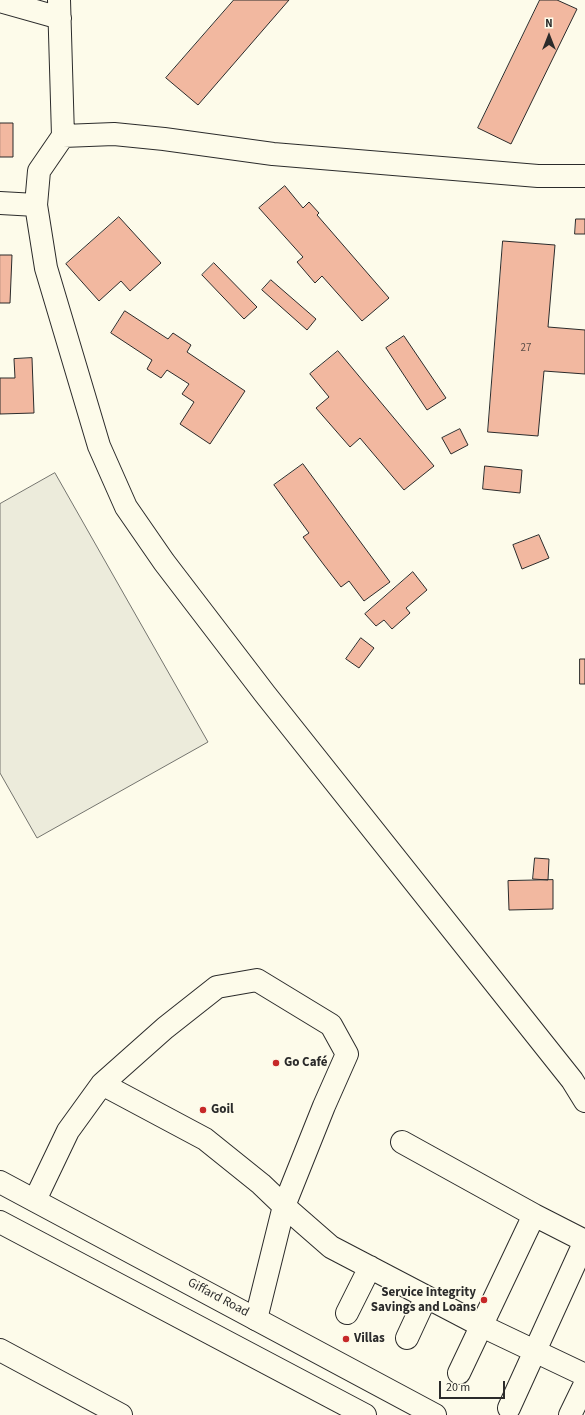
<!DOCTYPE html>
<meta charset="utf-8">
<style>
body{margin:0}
#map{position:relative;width:585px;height:1415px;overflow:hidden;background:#fdfbea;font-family:"Source Sans 3",sans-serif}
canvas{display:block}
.north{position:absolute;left:529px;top:16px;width:40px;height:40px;-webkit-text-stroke:3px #fdfbea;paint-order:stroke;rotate:0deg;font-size:11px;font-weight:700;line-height:16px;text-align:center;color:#2b2b2b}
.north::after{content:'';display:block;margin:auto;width:14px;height:18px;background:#2b2b2b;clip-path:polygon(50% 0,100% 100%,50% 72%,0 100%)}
.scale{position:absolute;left:439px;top:1381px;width:66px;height:18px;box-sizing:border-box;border:2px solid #2b2b2b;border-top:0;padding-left:5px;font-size:12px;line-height:14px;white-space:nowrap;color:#2b2b2b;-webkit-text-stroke:3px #fdfbea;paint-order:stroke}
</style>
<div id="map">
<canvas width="585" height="1415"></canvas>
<div class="north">N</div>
<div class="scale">20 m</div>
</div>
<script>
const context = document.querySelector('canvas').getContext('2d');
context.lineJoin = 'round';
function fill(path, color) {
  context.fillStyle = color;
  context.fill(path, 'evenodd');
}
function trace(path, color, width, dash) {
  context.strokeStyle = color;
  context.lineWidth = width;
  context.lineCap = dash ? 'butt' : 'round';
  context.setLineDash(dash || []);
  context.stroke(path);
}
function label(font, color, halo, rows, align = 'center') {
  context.font = font + ' "Source Sans 3",sans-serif';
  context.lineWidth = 3;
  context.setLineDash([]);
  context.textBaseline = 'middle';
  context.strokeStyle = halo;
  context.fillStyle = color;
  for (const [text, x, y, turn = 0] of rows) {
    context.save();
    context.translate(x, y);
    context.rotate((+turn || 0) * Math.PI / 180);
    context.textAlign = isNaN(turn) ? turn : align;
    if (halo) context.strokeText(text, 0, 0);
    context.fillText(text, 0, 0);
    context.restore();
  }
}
const green = new Path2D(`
 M55,473L208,742L37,838L0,773V504Z`);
fill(green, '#ecebdb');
trace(green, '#74746e', 1);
const building = new Path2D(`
 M234,0H289L198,105L166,78Z
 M540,0H557L577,9L511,144L478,128Z
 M0,123H13V157H0Z
 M285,186L303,208L309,202L319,213L317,215L389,298L362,321L322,276L315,283L297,262L303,257L259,208Z
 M119,217L161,263L130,291L121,281L99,301L66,264Z
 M576,219H585V234H575Z
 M503,241L555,245L548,327L585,330V374L544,371L538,436L488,432Z
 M0,255H12L10,303H0Z
 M214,263L257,307L244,319L202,275Z
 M271,280L316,319L307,330L262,290Z
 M125,311L168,339L173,333L191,345L187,352L245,391L210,444L180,424L194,402L182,394L189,384L167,370L161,378L147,369L152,360L111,333Z
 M404,336L446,398L427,410L386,348Z
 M338,351L434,466L404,490L360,438L350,447L316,408L329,397L310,374Z
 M32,358L34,413L0,414V378H15L14,359Z
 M460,429L468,445L451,454L442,438Z
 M303,464L390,582L364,601L349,581L341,587L324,565L303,537L309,533L274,485Z
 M485,466L522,470L520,493L483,489Z
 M539,535L549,558L522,569L513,545Z
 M413,572L427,590L406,608L410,613L392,629L384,620L376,626L365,614Z
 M361,638L374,648L359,668L346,659Z
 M580,659H585V684H580Z
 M535,858L549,859L548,880L533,879Z
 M553,880V909L509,910L508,881Z`);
fill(building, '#f2b8a0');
trace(building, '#2b2b2b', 1);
const minor = new Path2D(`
 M59,0L63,136
 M0,1L60,18
 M585,176H538L273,154L164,139L114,134L63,136L39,171L36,205L46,268L99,446L126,507L164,562L265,694L572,1080L585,1101
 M0,203L36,205
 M102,1084L165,1028L217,987L257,980L331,1025L347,1054L324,1106L284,1206L331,1247L482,1326L585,1375
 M402,1142L534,1215L459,1373
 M35,1200L68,1131L102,1084L205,1139L261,1184L284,1206L256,1319
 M534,1215L585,1241
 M347,1313L370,1267
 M407,1338L426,1297
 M0,1350L121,1415
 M509,1408L585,1241
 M570,1415L585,1384`);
const major = new Path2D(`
 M0,1182L435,1415
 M0,1222L365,1415`);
trace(minor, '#2b2b2b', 24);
trace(major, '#2b2b2b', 24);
trace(minor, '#fdfbea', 22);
trace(major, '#fdfbea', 22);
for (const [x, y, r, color] of [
 [276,1063,4,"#c62828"],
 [203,1110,4,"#c62828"],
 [484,1300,4,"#c62828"],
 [346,1339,4,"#c62828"]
]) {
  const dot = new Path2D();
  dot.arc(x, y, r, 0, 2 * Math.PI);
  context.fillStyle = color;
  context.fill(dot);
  trace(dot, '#fdfbea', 1.5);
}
label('11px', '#5d4e48', null, [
 ["27",526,349]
]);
label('bold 13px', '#2b2b2b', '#fdfbea', [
 ["Go Café",284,1063],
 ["Goil",211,1110],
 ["Service Integrity",476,1293,"right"],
 ["Savings and Loans",476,1308,"right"],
 ["Villas",354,1339]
], 'left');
label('13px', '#2b2b2b', '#fdfbea', [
 ["Giffard Road",218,1298,28]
]);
</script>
